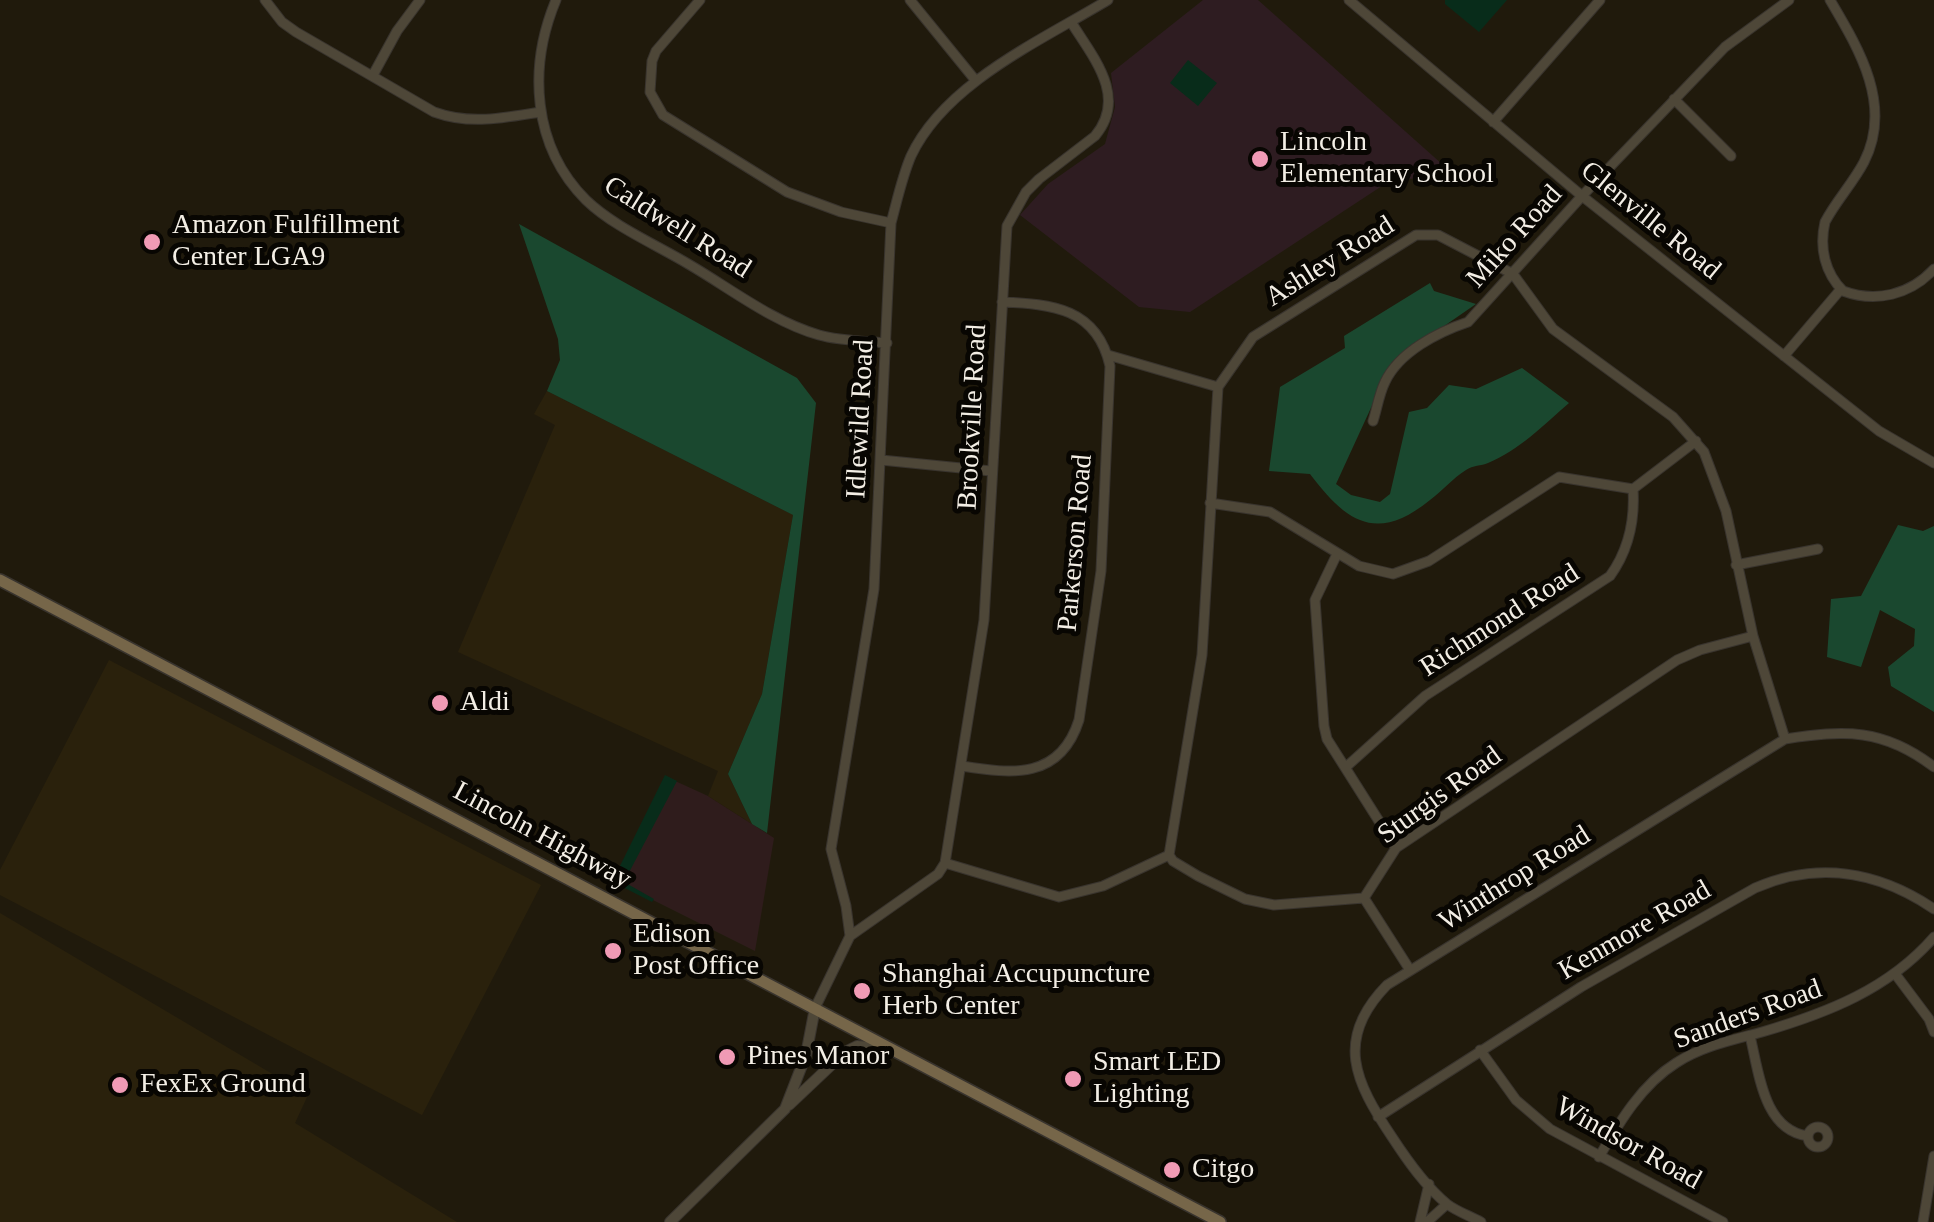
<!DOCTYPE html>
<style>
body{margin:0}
canvas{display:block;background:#201a0c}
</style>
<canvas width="1934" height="1222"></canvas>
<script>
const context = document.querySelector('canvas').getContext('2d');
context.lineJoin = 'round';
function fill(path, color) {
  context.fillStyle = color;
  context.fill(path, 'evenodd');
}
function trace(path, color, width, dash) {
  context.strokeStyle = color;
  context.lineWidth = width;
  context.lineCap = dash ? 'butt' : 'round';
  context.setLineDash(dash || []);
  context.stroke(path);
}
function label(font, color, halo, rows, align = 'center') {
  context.font = font + ' Georgia,serif';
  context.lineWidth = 10;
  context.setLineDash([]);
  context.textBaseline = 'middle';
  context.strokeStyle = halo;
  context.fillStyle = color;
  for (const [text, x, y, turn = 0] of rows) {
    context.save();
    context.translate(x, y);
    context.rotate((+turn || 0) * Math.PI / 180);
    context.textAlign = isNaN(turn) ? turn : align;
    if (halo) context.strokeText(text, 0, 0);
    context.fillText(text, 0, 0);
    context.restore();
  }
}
fill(new Path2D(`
 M673,780L708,796L774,838L755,951L617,882Z`), '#2f1c1c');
fill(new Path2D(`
 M547,391L793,515L762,694L728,774L752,824L708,796L718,771L458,652L555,425L534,414Z
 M109,660L541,885L422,1115L0,895V870Z
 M0,913L308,1095L295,1123L457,1222H0Z`), '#2a210c');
fill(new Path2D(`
 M1203,0H1258L1452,173L1388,182L1190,312L1139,307L1020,215L1048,184L1105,144L1115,107L1111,73Z`), '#2e1c21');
fill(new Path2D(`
 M1445,0H1507L1479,32L1445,4Z
 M1188,60L1217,83L1198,106L1170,83Z
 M665,775L677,781L624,882L654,899L652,902L617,884L616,874Z`), '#082c1a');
fill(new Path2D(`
 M519,224L797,378L816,403L767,833L752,824L728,774L762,694L793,515L547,391L560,360L558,339Z
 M1430,283L1434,291L1476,304L1392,362L1336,484L1351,495L1380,502L1390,494L1409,412L1427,408L1449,385L1476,389L1522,368L1569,403C1545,424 1518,451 1488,463C1481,466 1473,465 1466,470C1453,478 1442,491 1430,500C1377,543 1347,523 1310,474L1269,471L1280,387L1345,348L1344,336Z
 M1898,525L1923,531L1934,526V712L1891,686L1888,667L1914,646L1915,629L1880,610L1861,667L1827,657L1831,599L1861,596Z`), '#1a482f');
const minor = new Path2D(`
 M265,0L282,22L296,32L434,112C470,125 502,118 540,112
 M556,0C528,67 532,146 586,200C614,227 657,245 690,265C731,289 773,322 819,335C840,341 865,341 887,343
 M700,0L656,51L652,61L650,92L663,115L787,192L841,212L891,223
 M910,0L976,81
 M1349,0L1582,196L1879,431L1934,463
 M1830,0C1859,49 1893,105 1864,162C1853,183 1836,201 1825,222C1819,248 1825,273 1843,291C1876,303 1910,295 1934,269
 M373,75L397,31L420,0
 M1674,99L1731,156
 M1493,122L1600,0
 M1108,355L1218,387
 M1784,356L1841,289
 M1373,421C1377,409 1379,394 1385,382C1399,352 1438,332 1468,322L1582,196L1725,47L1789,0
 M881,460L991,471
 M1633,489L1696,441
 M1210,503L1270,512L1359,566L1393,574L1429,561L1559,477L1633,489
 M1337,554L1315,600L1324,726L1327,739L1396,848
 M1736,565L1818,549
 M962,766C1012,774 1060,780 1079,720L1101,571L1110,366C1097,308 1052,304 1002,302
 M1346,767L1425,696L1610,576C1628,551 1635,520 1633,489
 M1169,855L1202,655L1218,387L1253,337L1416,235H1438L1513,274L1553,329L1673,417L1704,452L1726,511L1753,636L1785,739
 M1169,855L1173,861L1198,876L1245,899L1274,905L1364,898
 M945,863L1059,897L1103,886L1169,855
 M1364,898L1396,848L1677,660L1700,650L1753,636
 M1364,898L1410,970
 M850,936L846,906L831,849L874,589L891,223C897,201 902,177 911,156C945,83 1042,40 1108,0
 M1896,975L1929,1019L1934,1032
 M815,1008L850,936L938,874L945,863L984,620L1007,226L1026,192L1039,179L1095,136C1128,97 1093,57 1071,22
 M1750,1036C1759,1072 1763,1130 1808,1136
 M1480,1050L1516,1100L1550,1129L1723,1222
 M1378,1117L1581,987L1755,888C1817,861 1878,871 1934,909
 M1808 1137a10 10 0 1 1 20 0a10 10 0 1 1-20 0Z
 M1599,1157C1619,1123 1641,1085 1676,1063C1702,1046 1733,1040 1762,1032C1827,1013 1889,989 1934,937
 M1420,1222L1429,1184
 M1427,1222L1447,1204
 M1481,1222C1470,1216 1456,1211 1447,1204C1425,1186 1407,1160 1392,1137C1355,1082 1334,1039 1387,985L1785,739C1845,730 1883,728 1934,767
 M1923,1222L1934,1156`);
const tertiary = new Path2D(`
 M789,1105L845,1052L857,1046L885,1048
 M670,1222L785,1109L806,1055L815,1008`);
const secondary = new Path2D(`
 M0,580L1220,1222`);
trace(minor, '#39342e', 11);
trace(tertiary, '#39342e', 12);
trace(secondary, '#39342e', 14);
trace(minor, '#4e4738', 9);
trace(tertiary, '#4e4738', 10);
trace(secondary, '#766649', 11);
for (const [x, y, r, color] of [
 [1260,159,10,"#f09ab5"],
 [152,242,10,"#f09ab5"],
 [440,703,10,"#f09ab5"],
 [613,951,10,"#f09ab5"],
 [862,991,10,"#f09ab5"],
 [727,1057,10,"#f09ab5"],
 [1073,1079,10,"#f09ab5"],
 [120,1085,10,"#f09ab5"],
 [1172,1170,10,"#f09ab5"]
]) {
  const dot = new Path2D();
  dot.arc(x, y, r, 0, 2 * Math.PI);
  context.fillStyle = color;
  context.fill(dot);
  trace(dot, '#080602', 4);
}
label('28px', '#f3eee5', '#080602', [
 ["Lincoln",1280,143],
 ["Elementary School",1280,175],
 ["Amazon Fulfillment",172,226],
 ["Center LGA9",172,258],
 ["Aldi",460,703],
 ["Edison",633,935],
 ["Post Office",633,967],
 ["Shanghai Accupuncture",882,975],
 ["Herb Center",882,1007],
 ["Pines Manor",747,1057],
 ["Smart LED",1093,1063],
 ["Lighting",1093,1095],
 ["FexEx Ground",140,1085],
 ["Citgo",1192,1170]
], 'left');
label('28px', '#f3eee5', '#080602', [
 ["Glenville Road",1650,221,39],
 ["Caldwell Road",677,228,32],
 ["Miko Road",1515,237,-48],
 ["Ashley Road",1330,262,-32],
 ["Brookville Road",973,417,-87],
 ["Idlewild Road",861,419,-87],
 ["Parkerson Road",1076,543,-85],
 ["Richmond Road",1500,621,-33],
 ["Sturgis Road",1440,796,-36],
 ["Lincoln Highway",542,836,28],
 ["Winthrop Road",1515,879,-32],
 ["Kenmore Road",1635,931,-30],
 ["Sanders Road",1748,1015,-20],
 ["Windsor Road",1628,1144,29]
]);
</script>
